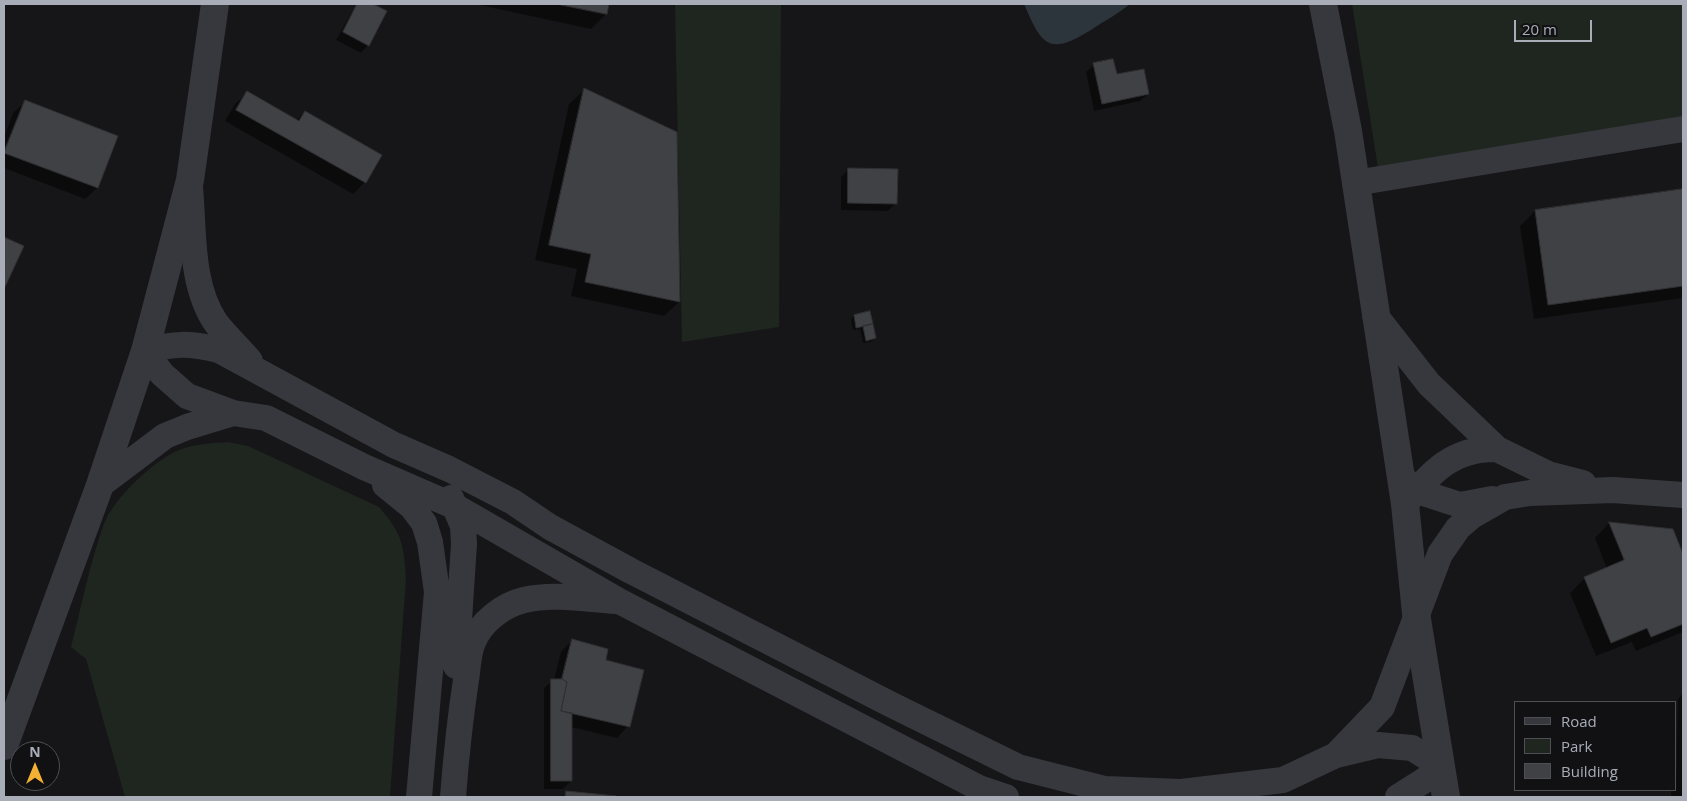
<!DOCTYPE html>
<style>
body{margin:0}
#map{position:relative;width:1687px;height:801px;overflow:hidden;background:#161618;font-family:"Open Sans",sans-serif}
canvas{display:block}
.frame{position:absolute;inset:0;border:5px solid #a8adb8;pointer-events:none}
.legend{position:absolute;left:1514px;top:701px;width:162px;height:90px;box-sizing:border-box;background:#111113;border:1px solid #4d4f55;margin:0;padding:6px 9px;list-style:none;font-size:15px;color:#a8adb8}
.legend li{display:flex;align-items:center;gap:10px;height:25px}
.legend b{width:25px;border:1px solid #4d4f55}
.north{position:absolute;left:10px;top:741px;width:50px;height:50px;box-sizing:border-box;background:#111113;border:1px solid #4d4f55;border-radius:50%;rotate:0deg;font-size:14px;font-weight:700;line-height:20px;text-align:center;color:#a8adb8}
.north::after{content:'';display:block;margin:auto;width:18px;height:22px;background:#f2b134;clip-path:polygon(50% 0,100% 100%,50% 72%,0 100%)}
.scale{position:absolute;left:1514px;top:20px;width:78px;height:22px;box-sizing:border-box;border:2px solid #a8adb8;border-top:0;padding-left:6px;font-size:15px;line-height:18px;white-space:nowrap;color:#a8adb8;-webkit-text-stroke:4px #111113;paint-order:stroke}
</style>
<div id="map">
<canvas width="1687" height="801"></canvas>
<div class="frame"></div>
<ul class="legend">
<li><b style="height:6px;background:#37383d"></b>Road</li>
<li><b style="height:14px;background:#1e261f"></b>Park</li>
<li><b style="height:14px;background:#404145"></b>Building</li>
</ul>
<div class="north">N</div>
<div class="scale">20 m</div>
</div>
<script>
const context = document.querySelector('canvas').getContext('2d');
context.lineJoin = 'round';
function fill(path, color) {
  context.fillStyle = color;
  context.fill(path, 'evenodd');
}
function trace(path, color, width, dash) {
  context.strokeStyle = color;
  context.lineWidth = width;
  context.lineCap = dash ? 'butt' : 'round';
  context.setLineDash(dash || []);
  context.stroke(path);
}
fill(new Path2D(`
 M675,4H781L779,327L682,342Z
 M1352,4H1683V119L1378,168Z
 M228,442L248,446L379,507C402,533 404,545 406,579L390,797H125L86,659L71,647C81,608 90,562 104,524C114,498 153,461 179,450C195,444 211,443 228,442Z`), '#1e261f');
fill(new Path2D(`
 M1024,4H1130C1118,14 1104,21 1091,30C1049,56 1042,46 1024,4Z`), '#2c353c');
fill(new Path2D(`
 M356,4H370L385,12L368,45L361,53L336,40Z
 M475,4H608L606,14L591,29Z
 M1094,65L1116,76L1148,94L1140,101L1094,111L1086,72Z
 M584,90L679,302L664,316L571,296L577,269L535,260L569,104Z
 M247,93L296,121L305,112L365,182L353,194L225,121L235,104Z
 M25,102L116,136L97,188L85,199L4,168V138L13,113Z
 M849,169L896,203L888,211L841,210V177Z
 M1683,190V298L1534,319L1520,226L1535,211Z
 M854,316L875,338L871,342L863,343L860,329L853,330L851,319Z
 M1609,523L1672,530L1683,557V632L1636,651L1632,642L1596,656L1570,593L1585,578L1607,569L1595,538Z
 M572,640L604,661L628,726L617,738L571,727V781L563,789H544V688L554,680L561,652Z
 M1683,693V797H1671V790H1676L1678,699Z
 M566,792L615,797H561Z`), '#0007');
const building = new Path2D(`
 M357,4H373L387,11L369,46L343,32Z
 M557,4H609L607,14Z
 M1113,59L1117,74L1144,69L1149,94L1102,104L1093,63Z
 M584,88L677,132L680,302L585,282L591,254L549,245Z
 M247,91L299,121L305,111L382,155L366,183L236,110Z
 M25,100L118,136L98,188L4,153Z
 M848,168L898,169L897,204L848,203Z
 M1683,189V286L1548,305L1535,210Z
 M4,237L24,246L4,289Z
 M870,311L873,324L856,328L854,315Z
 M873,324L876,338L866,341L863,326Z
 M1609,522L1673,529L1683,554V624L1651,637L1647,628L1611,643L1584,577L1624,560Z
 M572,639L608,649L606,660L644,670L630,727L561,711L567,682L562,679Z
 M551,679H562L567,682L561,711L572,713V781H551Z
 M566,791L616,796V797H565Z`);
fill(building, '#404145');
trace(building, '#303034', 1);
trace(new Path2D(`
 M1355,183L1683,129
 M190,187C194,231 190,285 216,323C226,336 239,348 250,361
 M1375,315L1429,384L1497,449L1548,474L1583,483
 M1405,480L1417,491L1460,505L1492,499
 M100,485L165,436L187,427L233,413
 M385,485L412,507L424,523L430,542L437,592L419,797
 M451,498L463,526L464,544L456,666
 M1405,504C1432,472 1452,448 1497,449
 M1336,755L1378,745L1412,748L1441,766L1428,778L1398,797
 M453,797C456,758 460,719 466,680C468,668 468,653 473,642C481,622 503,605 524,600C552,593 586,599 615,601
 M1006,797L979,788L619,601L456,507L364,467L266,418L233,413L187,396L162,374L145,351C174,343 189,343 219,350L394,445L449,469L513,502L550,527L631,571L890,704L1018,767L1105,789L1181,792L1283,780L1336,755L1382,707L1440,554L1458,528L1472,516L1505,497L1530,493L1613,490L1683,495`), '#37383d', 26);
trace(new Path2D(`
 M1323,4L1348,131L1405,504L1416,613L1446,797
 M4,746L100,485L145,351L190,180L215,4`), '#37383d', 28);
</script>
